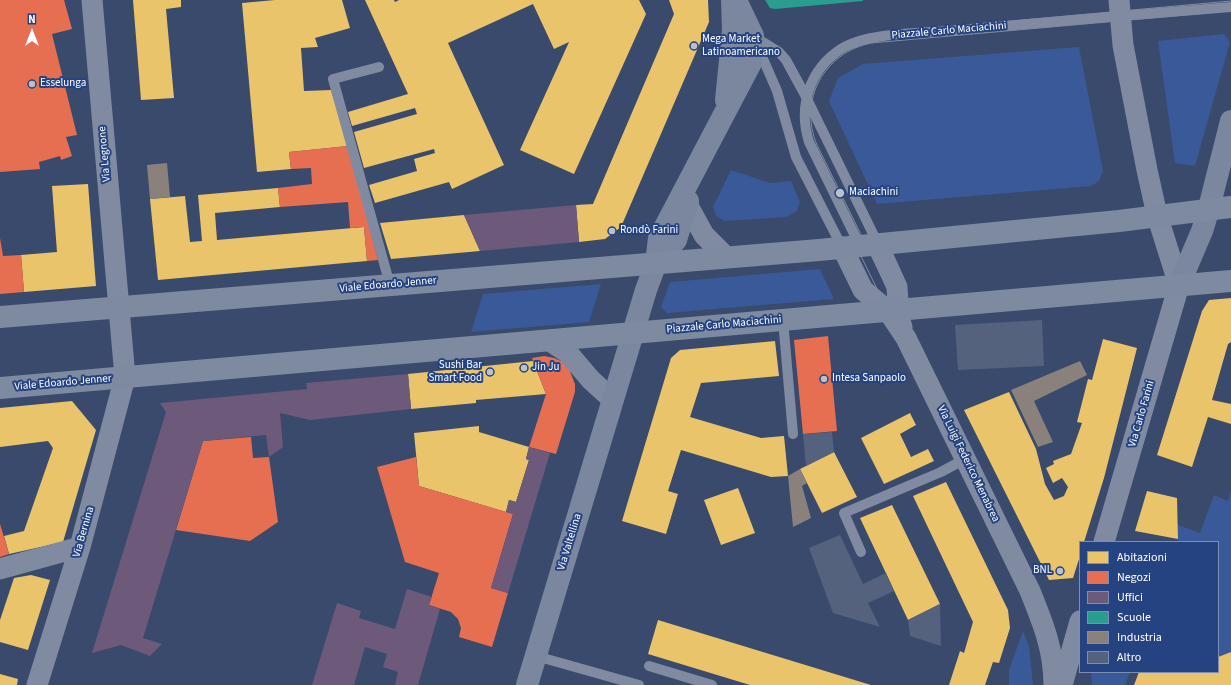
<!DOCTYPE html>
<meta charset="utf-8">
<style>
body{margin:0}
#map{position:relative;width:1231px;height:685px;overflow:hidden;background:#3a4a6c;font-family:"Source Sans 3",sans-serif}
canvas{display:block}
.legend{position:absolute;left:1079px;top:541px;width:140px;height:132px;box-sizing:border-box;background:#254381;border:1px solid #7c8eb3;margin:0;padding:5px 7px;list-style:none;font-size:12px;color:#fff}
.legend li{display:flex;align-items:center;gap:8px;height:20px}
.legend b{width:20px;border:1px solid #7c8eb3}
.north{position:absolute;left:12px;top:12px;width:40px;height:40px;-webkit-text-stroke:3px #254381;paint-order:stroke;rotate:0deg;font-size:11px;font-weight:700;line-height:16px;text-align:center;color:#fff}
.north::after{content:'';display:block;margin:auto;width:14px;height:18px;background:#fff;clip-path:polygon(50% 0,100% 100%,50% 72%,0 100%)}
</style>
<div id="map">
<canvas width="1231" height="685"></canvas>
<ul class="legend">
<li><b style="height:11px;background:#e9c46a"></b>Abitazioni</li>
<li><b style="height:11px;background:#e76f51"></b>Negozi</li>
<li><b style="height:11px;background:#6d597a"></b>Uffici</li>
<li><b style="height:11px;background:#2a9d8f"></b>Scuole</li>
<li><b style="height:11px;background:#8a817c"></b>Industria</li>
<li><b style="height:11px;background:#55627e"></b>Altro</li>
</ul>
<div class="north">N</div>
</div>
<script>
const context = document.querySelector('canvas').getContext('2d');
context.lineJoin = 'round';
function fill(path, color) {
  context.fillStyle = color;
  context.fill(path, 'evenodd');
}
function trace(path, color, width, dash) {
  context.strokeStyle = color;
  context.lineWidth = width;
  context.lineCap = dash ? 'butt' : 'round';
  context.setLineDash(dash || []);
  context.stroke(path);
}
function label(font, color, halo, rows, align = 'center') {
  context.font = font + ' "Source Sans 3",sans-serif';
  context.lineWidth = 4;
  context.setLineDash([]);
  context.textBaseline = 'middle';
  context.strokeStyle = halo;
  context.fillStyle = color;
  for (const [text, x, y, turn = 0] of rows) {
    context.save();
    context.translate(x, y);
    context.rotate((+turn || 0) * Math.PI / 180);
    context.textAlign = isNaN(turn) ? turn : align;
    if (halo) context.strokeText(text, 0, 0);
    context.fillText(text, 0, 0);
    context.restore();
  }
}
fill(new Path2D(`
 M1224,34L1230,42L1195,166L1175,163L1158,41Z
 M1079,47L1103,171L1099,181L1091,186L877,204L829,101L838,78L863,64Z
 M731,170L770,183L791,181L800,202L797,211L786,217L725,221L716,216L713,207Z
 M820,269L834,299L667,313L661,307L670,282Z
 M601,284L589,322L471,332L483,294Z
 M1231,490V652L1218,657V542H1178V525L1200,533L1214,495L1228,501Z
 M1023,631L1029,646L1033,685H1009V670Z
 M1091,672H1130L1125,685H1092Z`), '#395998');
fill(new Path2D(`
 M133,0H181V7L166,9L174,98L141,100Z
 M275,0H342L350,28L315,38L318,47L301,48L304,91L331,90L348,146L289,152L291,169L257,172L242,3Z
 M365,0H394L395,2L399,0H639L646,14L574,174L520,150L569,42L554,49L533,4L448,43L504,165L452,189L449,182L375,203L369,185L417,171L414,159L435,153L434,149L364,168L354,132L417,114L415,108L352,126L348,112L408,94Z
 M669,0H708L709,22L621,227L605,239L579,242L576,205L593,204L674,14Z
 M88,184L96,286L24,292L21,255L57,252L52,186Z
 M278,188L280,207L215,213L217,240L364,227L367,261L158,280L150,199L185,196L190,242L202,241L198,195Z
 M464,215L480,251L391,259L380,223Z
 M1231,298V342L1228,344L1212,400L1231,404V424L1208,417L1192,467L1157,455L1202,311L1209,300Z
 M1103,339L1137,348L1104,478L1084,542H1080V556L1073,578L1049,580L964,410L1009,392L1036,449L1045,484L1054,500L1064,496L1068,487L1062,478L1053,483L1046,468L1054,464L1053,461L1071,454L1082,423L1077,422L1088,379L1092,380Z
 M775,341L779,376L701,383L690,417L761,438L784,436L788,476L771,477L681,450L668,491L678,494L666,534L622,521L671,358L680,350Z
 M533,361L546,394L476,400V403L411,409L408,374Z
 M72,401L96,430L63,542L9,554L4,536L24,531L53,448L48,441L0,447V408Z
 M910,413L916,425L900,434L911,457L928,449L934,461L884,484L861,438Z
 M479,426V432L529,447L526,459L529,460L516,502L509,500L506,512L419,486L414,433Z
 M834,452L857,497L822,513L800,469Z
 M946,482L1008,610L1010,628L999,663L993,662L985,685H949L960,651L964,653L973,622L913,496Z
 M738,488L755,533L721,545L704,500Z
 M1147,491L1177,498L1178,539L1135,531Z
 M892,505L940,604L908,620L860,518Z
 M31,575L50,580L28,650L0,642V620L14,578Z
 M658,620L871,685H750L648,654Z
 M1231,652V685H1134L1139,672H1218V657Z
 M0,674L18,679L17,685H0Z`), '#e9c46a');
fill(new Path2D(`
 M0,0H64L72,29L52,34L77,135L66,137L72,156L61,160L60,156L39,162L40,169L0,172Z
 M348,146L378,260L367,261L364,227L350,228L348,202L280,207L278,188L312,184L311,168L291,169L289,152Z
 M0,238L3,256L21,255L24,292L0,294Z
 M828,336L837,431L803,434L794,340Z
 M544,356L554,358L563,362L569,369L575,384V392L556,454L529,447L546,394L532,358Z
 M251,437L253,458L269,457L278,522L250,541L176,530L203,441Z
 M416,457L419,486L513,514L491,588L508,593L492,647L459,637L461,628L458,619L451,612L429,605L439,573L405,562L377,467Z
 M0,524L9,554L0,557Z`), '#e76f51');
fill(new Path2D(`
 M576,205L579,242L480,251L464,215Z
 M408,374L411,409L310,420L280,413L283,447L269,457L266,435L203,441L143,638L162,644L150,656L121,645L92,653L166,412L160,403L307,389L306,383Z
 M529,447L550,453L508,593L491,588L513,514L506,512L509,500L516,502L529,460L526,459Z
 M407,589L432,597L429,605L440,609L418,685H395L398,672L383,667L387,654L365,647L354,685H312L337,603L361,611L359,618L395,629Z`), '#6d597a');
fill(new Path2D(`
 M765,0H863V1L775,9L770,8Z`), '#2a9d8f');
fill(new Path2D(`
 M167,163L170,197L150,199L147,165Z
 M1080,361L1087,375L1034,401L1053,442L1038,447L1011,390Z
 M800,469L807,483L802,486L811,518L793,527L788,476Z`), '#8a817c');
fill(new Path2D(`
 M1042,320L1044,366L958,370L955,325Z
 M832,432L834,452L806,466L803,434Z
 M840,535L863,584L886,573L894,591L868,603L880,627L833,613L809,548Z
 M940,604L941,646L910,636L908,620Z`), '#55627e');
trace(new Path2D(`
 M753,36L779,52L786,60L804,93L878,244
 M757,45L777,91L796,157L842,247
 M379,67L333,79L390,285
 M860,246L809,142C798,107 809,70 841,49C867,32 927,33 959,30C1050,22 1140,14 1231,7
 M783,320L793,434
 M861,552L844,513L941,472L965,459
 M536,656L639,685
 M649,666L712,685`), '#808ba2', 10);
trace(new Path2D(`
 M687,204L704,235L726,257
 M842,247L863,290L888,311L906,338L1030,591C1043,623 1054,650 1054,685
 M882,254L897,287L899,318L902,327
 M550,341L568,353L591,380L613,400
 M1104,542L1179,285L1157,215L1147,170L1123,45L1119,0
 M0,569L80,547
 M37,685L80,547L125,377L92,0
 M1062,685L1080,621`), '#808ba2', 21);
trace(new Path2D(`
 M726,100L733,30L732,0
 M656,263L676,240L688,201
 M1179,285L1202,231L1209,208L1231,121
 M527,685L646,290L656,263L659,238L751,63L753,36L736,0`), '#7b869f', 22);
trace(new Path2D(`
 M0,317L819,250L1119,221L1231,207
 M0,388L1231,281`), '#7e8aa0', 22);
trace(new Path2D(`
 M1048,685L1043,639L1026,593L807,146C788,95 816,45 869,34L1231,1
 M1058,685L1055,651L1043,606L817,145C798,100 824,53 871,43L1231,11`), '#818ba2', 1);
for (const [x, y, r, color] of [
 [694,46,4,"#bac0cc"],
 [32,84,4,"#bac0cc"],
 [840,193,5,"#bac0cc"],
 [612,231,4,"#bac0cc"],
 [524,368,4,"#bac0cc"],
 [490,372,4,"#bac0cc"],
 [824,379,4,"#bac0cc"],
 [1060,571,4,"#bac0cc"]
]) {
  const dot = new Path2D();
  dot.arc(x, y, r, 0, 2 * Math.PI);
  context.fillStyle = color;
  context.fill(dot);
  trace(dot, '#254381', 1.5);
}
label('11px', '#fff', '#254381', [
 ["Piazzale Carlo Maciachini",949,31,-5],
 ["Via Legnone",105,154,-95],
 ["Viale Edoardo Jenner",388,285,-5],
 ["Piazzale Carlo Maciachini",724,325,-5],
 ["Viale Edoardo Jenner",63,383,-5],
 ["Via Carlo Farini",1142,414,-74],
 ["Via Luigi Federico Menabrea",968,464,64],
 ["Via Bernina",84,532,-74],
 ["Via Valtellina",570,542,-73]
]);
label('11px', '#fff', '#254381', [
 ["Mega Market",702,40],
 ["Latinoamericano",702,53],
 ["Esselunga",40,84],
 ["Maciachini",849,193],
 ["Rondò Farini",620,231],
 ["Sushi Bar",482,366,"right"],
 ["Smart Food",482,379,"right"],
 ["Jin Ju",532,368],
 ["Intesa Sanpaolo",832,379],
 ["BNL",1052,571,"right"]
], 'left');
</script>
